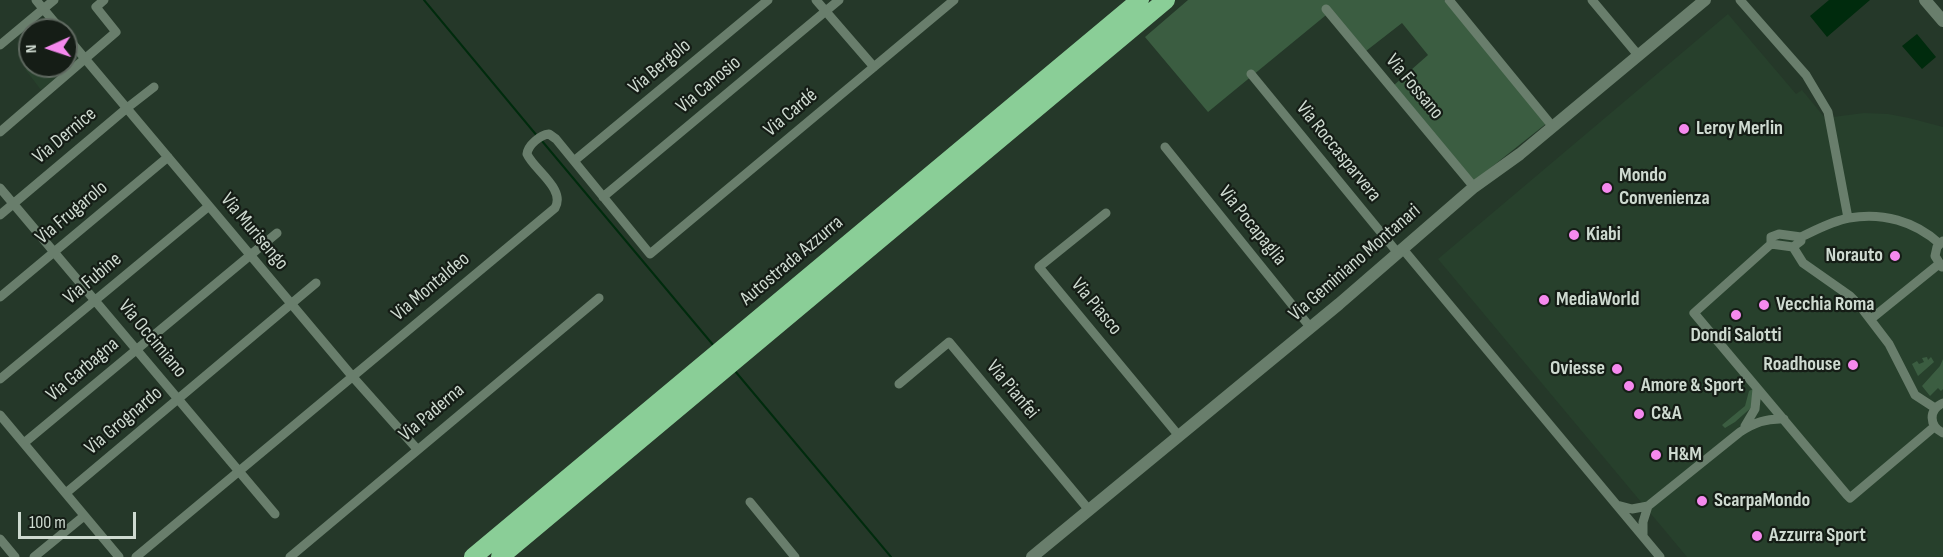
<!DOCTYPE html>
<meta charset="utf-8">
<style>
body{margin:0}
#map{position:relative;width:1943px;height:557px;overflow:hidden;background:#253829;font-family:"Sofia Sans Condensed",sans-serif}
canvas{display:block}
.north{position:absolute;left:18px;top:18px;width:60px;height:60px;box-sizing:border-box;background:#151d16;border:2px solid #5f6960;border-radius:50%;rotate:267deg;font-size:16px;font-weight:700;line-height:24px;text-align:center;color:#cedad0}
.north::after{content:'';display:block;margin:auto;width:21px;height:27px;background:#f589ee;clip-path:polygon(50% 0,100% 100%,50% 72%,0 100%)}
.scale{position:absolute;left:18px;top:512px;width:118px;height:27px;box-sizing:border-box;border:3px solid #cedad0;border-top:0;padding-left:8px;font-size:18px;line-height:21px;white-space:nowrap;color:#cedad0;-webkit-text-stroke:4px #151d16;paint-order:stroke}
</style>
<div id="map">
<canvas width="1943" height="557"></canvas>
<div class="north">N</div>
<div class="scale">100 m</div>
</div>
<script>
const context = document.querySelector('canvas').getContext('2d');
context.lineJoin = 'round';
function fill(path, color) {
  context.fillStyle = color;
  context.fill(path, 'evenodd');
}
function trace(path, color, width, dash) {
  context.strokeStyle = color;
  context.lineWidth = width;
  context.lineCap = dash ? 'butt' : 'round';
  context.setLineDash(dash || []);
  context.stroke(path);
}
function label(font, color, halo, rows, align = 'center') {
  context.font = font + ' "Sofia Sans Condensed",sans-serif';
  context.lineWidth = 4.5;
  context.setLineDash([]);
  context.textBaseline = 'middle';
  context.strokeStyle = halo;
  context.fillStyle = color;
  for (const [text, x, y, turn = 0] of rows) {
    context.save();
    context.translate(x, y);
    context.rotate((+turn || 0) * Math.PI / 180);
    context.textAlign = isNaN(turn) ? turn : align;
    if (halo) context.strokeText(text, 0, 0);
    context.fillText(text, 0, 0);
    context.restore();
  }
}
fill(new Path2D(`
 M1728,14L1796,94L1802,90L1825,118L1864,113L1888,114L1909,118L1943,127V557H1687L1438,259Z
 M66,42L80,58L41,90L25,69L30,66H66Z`), '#27402c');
fill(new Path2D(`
 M1188,0H1444L1547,123L1474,181L1394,85L1428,55L1402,23L1366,51L1331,11L1208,112L1145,37Z
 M1927,357L1928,360L1931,357L1934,362L1918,376L1912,364L1917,361L1919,364L1924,362L1922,358Z
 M1943,359V389L1941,391L1938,388L1930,396L1922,386L1940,366Z
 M1753,389V406L1735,422L1725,428L1722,425L1745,406L1749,391Z`), '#3b5d41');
fill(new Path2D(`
 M1829,0H1870L1827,37L1810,16Z
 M1917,34L1936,57L1922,69L1902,46Z`), '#002b0d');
trace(new Path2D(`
 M424,0L538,137
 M542,141L714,346
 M735,371L891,557`), '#002b0d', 2);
trace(new Path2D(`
 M36,0L61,30
 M816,0L874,67
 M1449,0L1553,127
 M1592,0L1638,55
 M1740,0L1806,75L1828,112L1848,218
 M1326,9L1474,187
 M66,36L352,376L417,449
 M0,45L54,0
 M1251,74L1397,252
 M0,132L116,32L96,7L104,0
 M1165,147L1310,327
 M574,161L768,0
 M0,188L275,514
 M603,197L839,0
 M1106,213L1039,267L1179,436
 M0,215L127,108L154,87
 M1779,234L1801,237V241L1793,247L1771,244V237Z
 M1801,237C1816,230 1832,221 1849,218C1882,212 1915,221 1940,244
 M1771,244L1694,313L1847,495L1850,498L1934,427
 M1793,247L1803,263L1850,296L1860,306L1889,344L1915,395L1935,408
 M1402,248L1660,557
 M1942,267L1935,256L1937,247L1943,241
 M0,297L168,157
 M1871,319L1939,264
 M0,379L209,206
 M899,384L949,342L1089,510
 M1943,403C1928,410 1929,426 1943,433
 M0,415L119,557
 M1745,426L1755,409L1757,389
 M24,443L277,233
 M66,493L316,283
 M750,502L795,557
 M1617,505L1632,509L1648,506L1740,432C1754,423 1766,418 1784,419
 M1643,536V522L1648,506
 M0,539L15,557
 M34,557L84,516
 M136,557L555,208C566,189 534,170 527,154C528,145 540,135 549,134L556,139L650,254L954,0
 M290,557L599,298`), '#697e6c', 9);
trace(new Path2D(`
 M1925,0L1943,21
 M1032,557L1339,304L1474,187L1520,154L1705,0`), '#697e6c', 12);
trace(new Path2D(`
 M473,557L1140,0
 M500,557L1166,0`), '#8ace97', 18);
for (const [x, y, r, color] of [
 [1684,129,6,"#f589ee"],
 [1607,188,6,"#f589ee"],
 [1574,235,6,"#f589ee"],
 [1895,256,6,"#f589ee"],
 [1544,300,6,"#f589ee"],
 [1764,305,6,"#f589ee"],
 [1736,315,6,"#f589ee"],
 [1853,365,6,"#f589ee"],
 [1617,369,6,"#f589ee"],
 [1629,386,6,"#f589ee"],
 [1639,414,6,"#f589ee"],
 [1656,455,6,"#f589ee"],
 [1702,501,6,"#f589ee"],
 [1757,536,6,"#f589ee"]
]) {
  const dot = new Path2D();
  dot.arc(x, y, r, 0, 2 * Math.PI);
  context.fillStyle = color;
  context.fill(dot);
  trace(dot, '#151d16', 2);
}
label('20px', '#cedad0', '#151d16', [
 ["Via Bergolo",660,67,-40],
 ["Via Canosio",709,85,-40],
 ["Via Fossano",1414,87,50],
 ["Via Cardé",791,113,-40],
 ["Via Dernice",65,136,-40],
 ["Via Roccasparvera",1338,152,51],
 ["Via Frugarolo",72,213,-40],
 ["Via Pocapaglia",1252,226,51],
 ["Via Murisengo",254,232,50],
 ["Autostrada Azzurra",792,261,-40],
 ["Via Geminiano Montanari",1355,263,-41],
 ["Via Fubine",93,279,-40],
 ["Via Montaldeo",431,287,-40],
 ["Via Piasco",1096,307,50],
 ["Via Occimiano",152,339,50],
 ["Via Garbagna",83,370,-40],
 ["Via Pianfei",1012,390,50],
 ["Via Paderna",432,413,-40],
 ["Via Grognardo",124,421,-40]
]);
label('bold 20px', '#cedad0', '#151d16', [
 ["Leroy Merlin",1696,129],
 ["Mondo",1619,176],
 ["Convenienza",1619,199],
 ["Kiabi",1586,235],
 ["Norauto",1883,256,"right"],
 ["MediaWorld",1556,300],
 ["Vecchia Roma",1776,305],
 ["Dondi Salotti",1736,336,"center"],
 ["Roadhouse",1841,365,"right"],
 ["Oviesse",1605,369,"right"],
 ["Amore & Sport",1641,386],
 ["C&A",1651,414],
 ["H&M",1668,455],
 ["ScarpaMondo",1714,501],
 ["Azzurra Sport",1769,536]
], 'left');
</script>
